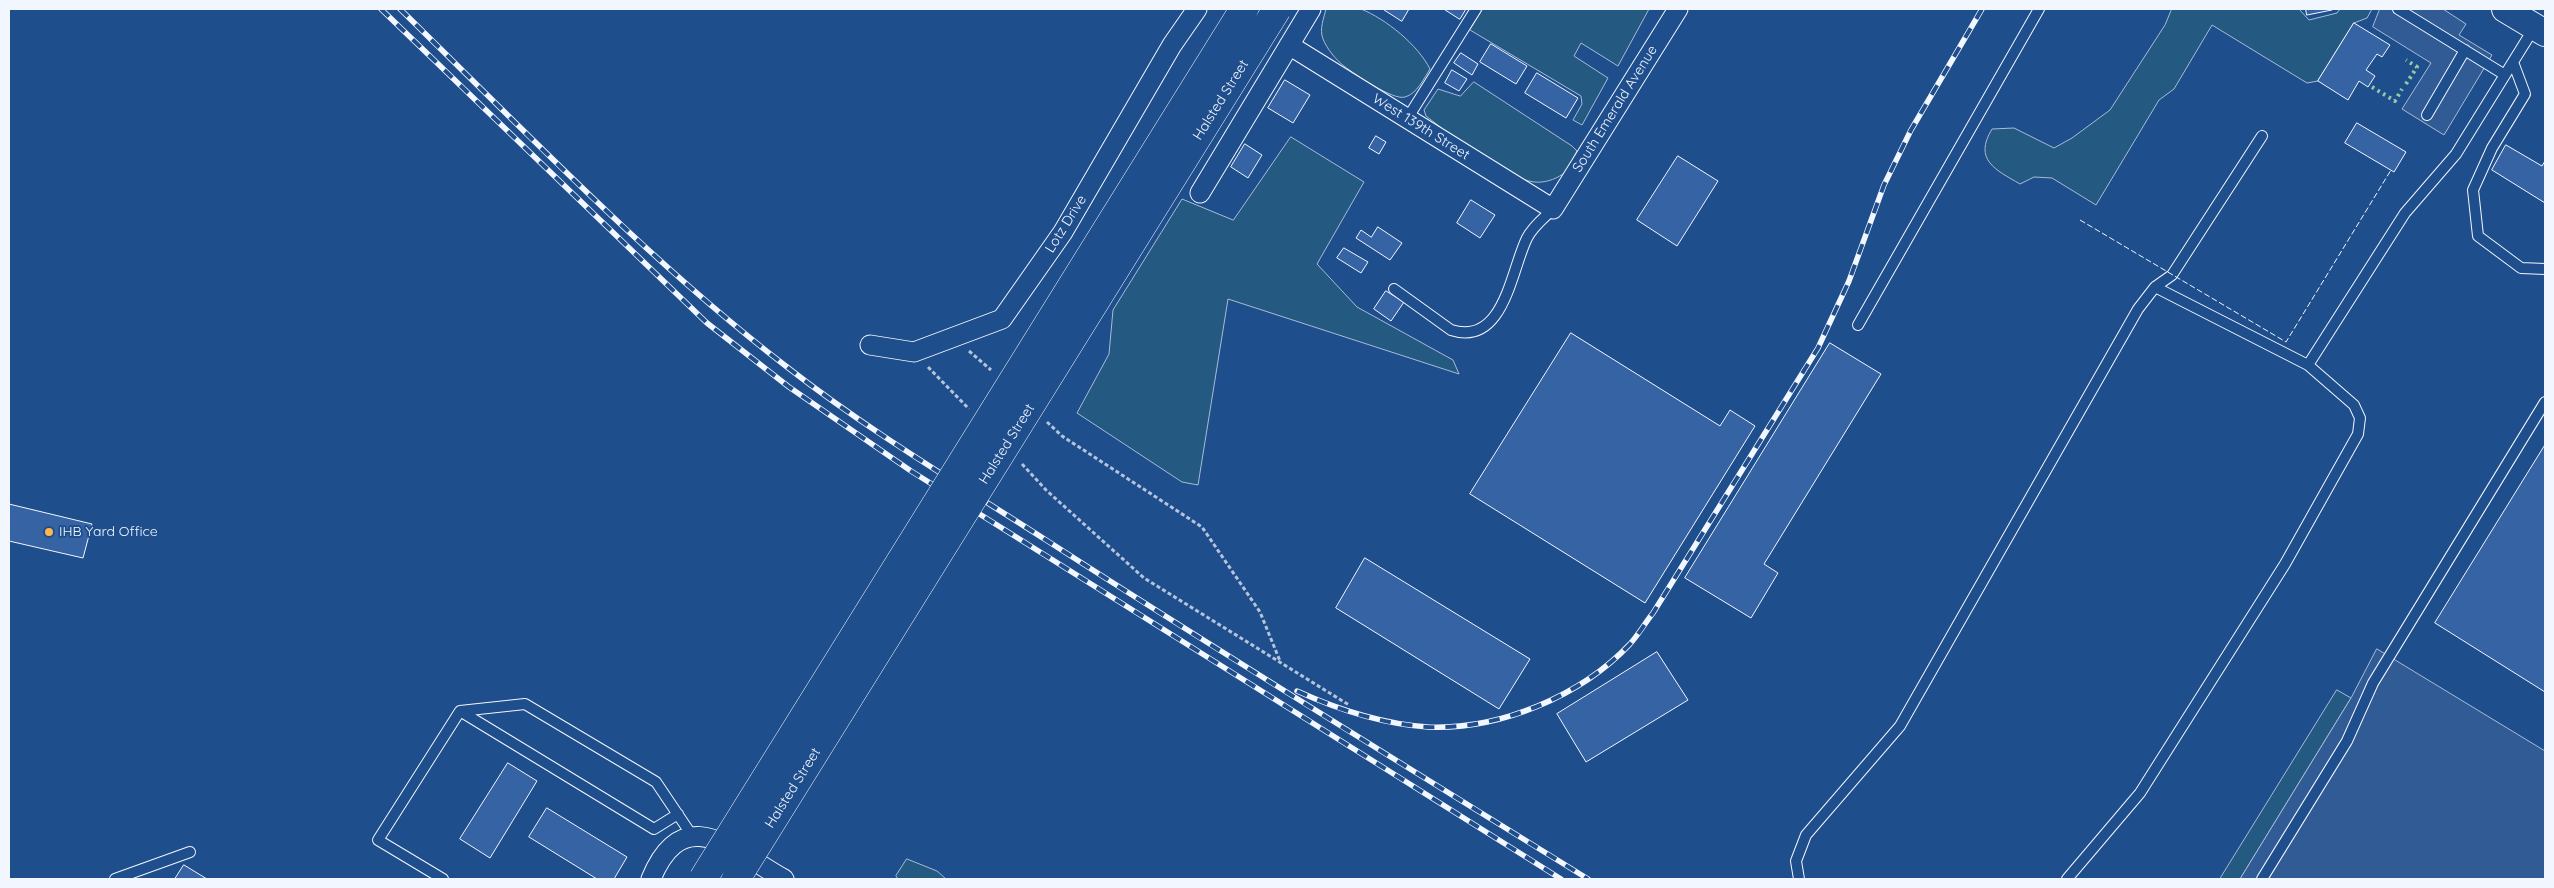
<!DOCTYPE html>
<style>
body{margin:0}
#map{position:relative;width:2554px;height:888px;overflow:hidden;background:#1f4e8c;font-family:Quicksand,sans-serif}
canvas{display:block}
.frame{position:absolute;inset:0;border:10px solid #f2f6ff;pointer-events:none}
</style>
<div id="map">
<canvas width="2554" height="888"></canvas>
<div class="frame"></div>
</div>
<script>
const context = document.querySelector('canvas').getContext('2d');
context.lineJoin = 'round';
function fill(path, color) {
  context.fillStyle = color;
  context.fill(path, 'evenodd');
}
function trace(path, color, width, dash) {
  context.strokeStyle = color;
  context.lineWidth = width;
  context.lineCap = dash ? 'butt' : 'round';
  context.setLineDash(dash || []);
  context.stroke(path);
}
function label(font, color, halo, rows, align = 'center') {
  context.font = font + ' Quicksand,sans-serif';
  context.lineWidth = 4;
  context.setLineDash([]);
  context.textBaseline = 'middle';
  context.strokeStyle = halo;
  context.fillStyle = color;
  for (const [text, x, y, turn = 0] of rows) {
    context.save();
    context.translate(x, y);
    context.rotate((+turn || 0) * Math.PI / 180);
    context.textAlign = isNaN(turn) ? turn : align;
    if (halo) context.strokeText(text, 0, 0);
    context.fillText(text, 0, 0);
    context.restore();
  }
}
const green = new Path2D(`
 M1326,9C1336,9 1352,6 1361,9C1386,19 1418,45 1430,69C1424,78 1417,94 1405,97C1394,101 1354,74 1344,66C1336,60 1327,49 1323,39C1319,29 1324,18 1326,9Z
 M1483,9H1649L1618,66L1581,43L1574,56L1608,78L1582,125L1573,120L1582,104L1581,96L1470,30Z
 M2172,9H2299L2309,20L2337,13L2340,9H2372L2367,18L2354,23L2318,81L2307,83L2212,25L2174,89L2159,100L2096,205L2052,178L2034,177L2020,184C1996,170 1973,160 1992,129L2014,128L2054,148L2072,138L2110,110L2165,25Z
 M1474,82L1572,146L1577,151C1573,158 1569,170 1563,174C1554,180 1544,183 1534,182C1503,178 1451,135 1426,116L1424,110L1438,89L1460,96Z
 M1291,137L1364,182L1317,264L1357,307L1453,360L1459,374L1228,299L1198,485L1182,482L1077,413L1109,354L1113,310L1182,199L1233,220Z
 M2337,690L2351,698L2240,879H2220Z
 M907,859L937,871L946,879H898L896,876Z`);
fill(green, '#245a82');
trace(green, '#a8bbd7', 1);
const parking = new Path2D(`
 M2380,9H2443L2466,24L2459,35L2492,55L2444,135L2402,109L2431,63L2373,27Z
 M2377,649L2545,751V879H2240L2351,698Z`);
fill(parking, '#305b95');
trace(parking, '#a8bbd7', 1);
const building = new Path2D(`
 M1383,9H1409L1402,21Z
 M1444,9H1466L1460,19Z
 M2306,9H2331L2332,10L2307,15Z
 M2354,23L2390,45L2382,57L2377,54L2366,70L2375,76L2368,87L2359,81L2348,100L2318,81Z
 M1491,44L1527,66L1516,84L1480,62Z
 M1461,53L1478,64L1472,75L1454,63Z
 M1452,70L1467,79L1459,91L1445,83Z
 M1537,73L1578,98L1566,118L1525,93Z
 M1285,80L1310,95L1293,123L1268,108Z
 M2357,123L2406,152L2394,172L2345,143Z
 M1376,136L1386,142L1379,154L1369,148Z
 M1245,144L1262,155L1248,178L1231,167Z
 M2506,145L2542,166L2545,161V203L2492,170Z
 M1678,156L1718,181L1677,246L1637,220Z
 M1471,200L1495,215L1480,238L1457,223Z
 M1378,227L1402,243L1390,260L1356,238L1361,230L1371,237Z
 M1344,248L1368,262L1361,273L1337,258Z
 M1386,291L1404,302L1391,321L1374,309Z
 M1571,333L1720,426L1730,410L1755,426L1645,603L1470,494Z
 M1830,343L1881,374L1764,564L1778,573L1751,618L1685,578Z
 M2545,445V692L2435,623Z
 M9,504L92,524L83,558L9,541Z
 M1365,558L1530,659L1499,709L1336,608Z
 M1657,652L1688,700L1586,762L1557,714Z
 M508,763L537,781L490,858L460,839Z
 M547,808L627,857L614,879H597L529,837Z
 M184,865L207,879H175Z`);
fill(building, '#3563a3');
trace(building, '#f2f6ff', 1);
const lane = new Path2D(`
 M2398,9L2505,75
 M2513,62L2525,94L2492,148L2473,190L2478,236L2521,268L2545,269
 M2427,115L2465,50
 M1407,119L1476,9
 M2155,287L2172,275L2262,136
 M1394,289L1451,330C1504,347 1511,270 1527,238C1533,226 1544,218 1553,209
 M1858,325L2039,9
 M2308,365L2405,213L2456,154L2534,28
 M460,711L654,829L678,814
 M115,879L190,852
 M443,879L378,840L460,711L525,704L656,782L693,837
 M1799,879L1796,861L1806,835L1900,726L2138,309L2155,287L2308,365L2354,405L2360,418L2358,434L2285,564L2140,793L2067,879
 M2262,879L2347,741L2373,683L2545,402`);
const street = new Path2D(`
 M1289,45L1553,209L1678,9
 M1200,193L1311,9
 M870,345L914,352L1002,319L1063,232L1172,45L1197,9
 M651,879C684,798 736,853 784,879`);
const secondary = new Path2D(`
 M2505,9L2545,33`);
trace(lane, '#f2f6ff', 12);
trace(street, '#f2f6ff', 21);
trace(secondary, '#f2f6ff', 28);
trace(new Path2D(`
 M969,351L991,370
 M928,367L969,409
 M1047,422L1062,436L1202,527L1260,612L1280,661
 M1022,464L1046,490L1144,578L1349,705`), '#b3c4dc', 3, [4, 2.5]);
trace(lane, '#1f4e8c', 10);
trace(street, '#1f4e8c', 19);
trace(secondary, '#1f4e8c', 26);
const rail = new Path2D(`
 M381,9L707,323L789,387L911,471L1561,879
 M400,9C525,131 648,260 787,367C869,431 959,484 1046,540C1226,656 1407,767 1588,879
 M1297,691C1339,710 1382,724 1428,727C1500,730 1581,696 1630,644C1639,634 1645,623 1653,613L1818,348L1849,281L1884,185L1911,130L1982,9`);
trace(rail, '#f2f6ff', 5.5);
trace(rail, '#1f4e8c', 4, [11]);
const primaryBridge = new Path2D(`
 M703,879L1244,9
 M736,879L1277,9`);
trace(primaryBridge, '#f2f6ff', 29, []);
trace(primaryBridge, '#1f4e8c', 28);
trace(new Path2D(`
 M2406,84L2417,67L2406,60
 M2372,87L2395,101L2402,89`), '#97c8a6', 4, [2.5, 4]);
trace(new Path2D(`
 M2080,220L2286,342L2391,170`), '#f2f6ff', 1, [6, 2.5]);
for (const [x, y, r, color] of [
 [49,532,5,"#ffb74d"]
]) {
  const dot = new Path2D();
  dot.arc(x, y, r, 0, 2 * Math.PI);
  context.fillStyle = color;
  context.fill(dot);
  trace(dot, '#1f4e8c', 2);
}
label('14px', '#f2f6ff', '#1f4e8c', [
 ["Halsted Street",1221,100,-58],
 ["South Emerald Avenue",1615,109,-58],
 ["West 139th Street",1421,127,32],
 ["Lotz Drive",1066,224,-58],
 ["Halsted Street",1007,444,-58],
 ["Halsted Street",793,788,-58]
]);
label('14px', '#f2f6ff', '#1f4e8c', [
 ["IHB Yard Office",59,532]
], 'left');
</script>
